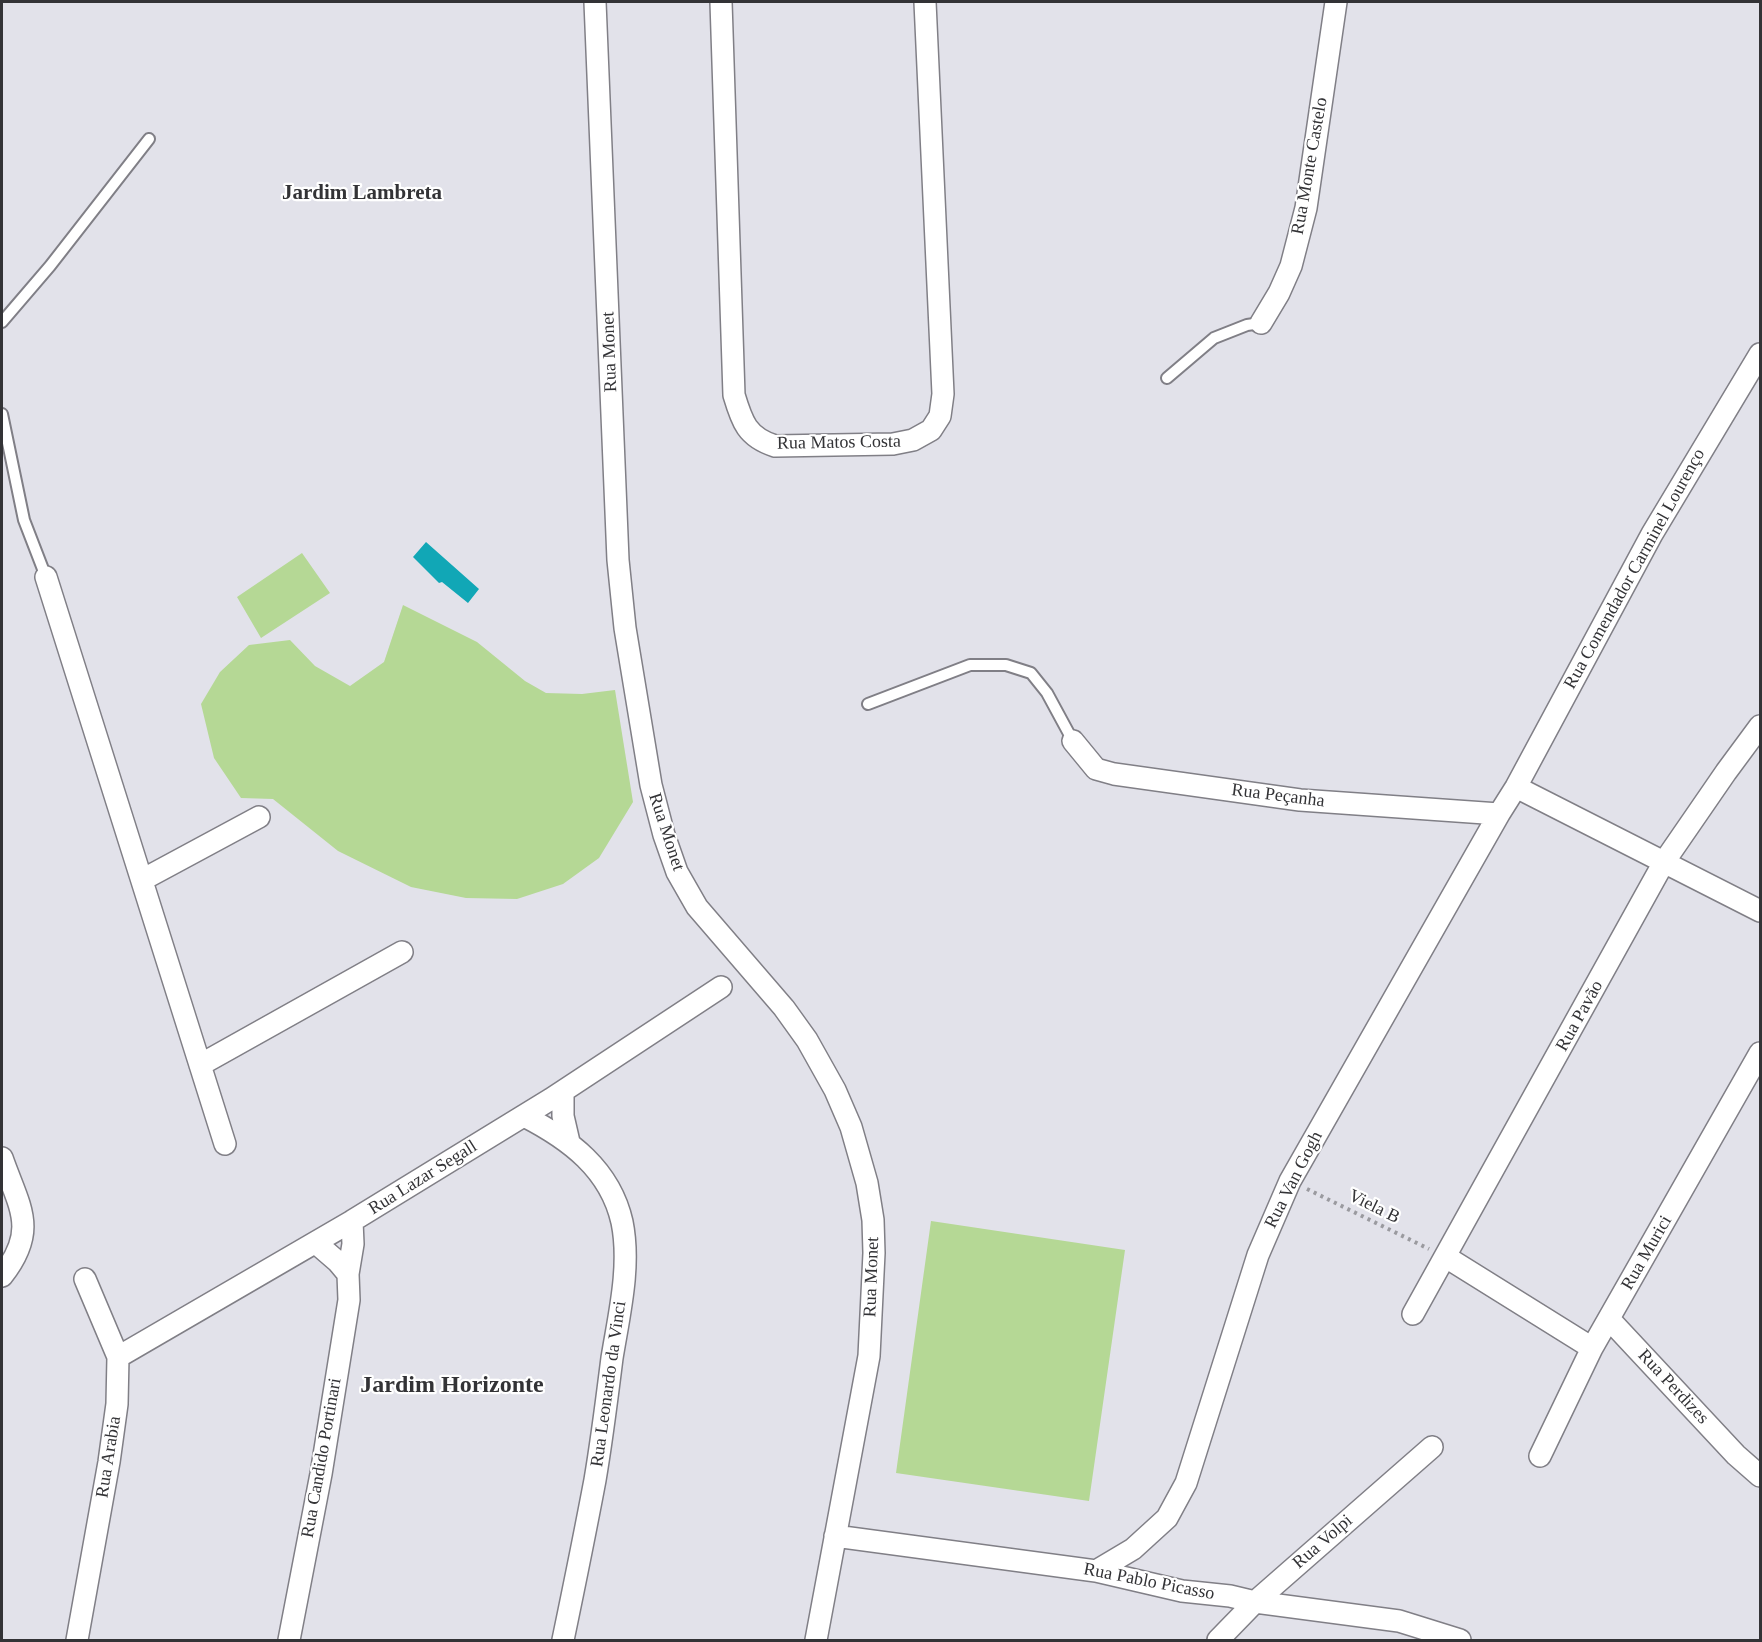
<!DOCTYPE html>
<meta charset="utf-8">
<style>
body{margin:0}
#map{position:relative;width:1762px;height:1642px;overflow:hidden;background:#e2e2ea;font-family:"Times New Roman",serif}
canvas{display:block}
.frame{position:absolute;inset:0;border:3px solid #333336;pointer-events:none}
</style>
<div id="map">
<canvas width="1762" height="1642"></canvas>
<div class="frame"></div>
</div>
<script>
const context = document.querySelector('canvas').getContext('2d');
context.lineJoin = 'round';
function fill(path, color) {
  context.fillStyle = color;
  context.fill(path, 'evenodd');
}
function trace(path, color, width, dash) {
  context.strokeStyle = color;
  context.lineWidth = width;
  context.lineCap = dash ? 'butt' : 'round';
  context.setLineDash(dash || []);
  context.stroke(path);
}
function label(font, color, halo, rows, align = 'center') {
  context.font = font + ' "Times New Roman",serif';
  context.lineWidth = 4.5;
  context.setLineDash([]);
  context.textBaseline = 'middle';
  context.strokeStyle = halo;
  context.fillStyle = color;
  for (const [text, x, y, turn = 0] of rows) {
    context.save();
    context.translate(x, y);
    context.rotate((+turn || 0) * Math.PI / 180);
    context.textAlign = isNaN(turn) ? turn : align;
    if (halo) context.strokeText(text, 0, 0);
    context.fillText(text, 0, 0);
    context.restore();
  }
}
fill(new Path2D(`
 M302,553L330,593L261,638L237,597Z
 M403,605L477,642L525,681L546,693L582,694L615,690L633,802L599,858L563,884L517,899L466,898L411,887L338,851L273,799L241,798L214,758L201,704L220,672L249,645L290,640L315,666L350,686L384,662Z
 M931,1221L1125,1250L1089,1501L896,1473Z`), '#b5d895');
fill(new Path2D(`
 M426,542L479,589L468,603L442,582L439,583L413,557Z`), '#11a7b6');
const lane = new Path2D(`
 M2,322L50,266L149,139
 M1167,378L1214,338L1247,325L1261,323
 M2,414L24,520L46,577
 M868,704L970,665H1006L1031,673L1047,693L1073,741`);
const street = new Path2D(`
 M595,2L618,560L625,628L651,785L664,835L677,872L697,907L784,1008L807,1040L835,1090L851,1127L867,1183L873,1220L874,1253L869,1356L816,1640
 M721,2L734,395C742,422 747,437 775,446L893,444L913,440L931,430L940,416L943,394L925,2
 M1261,323L1279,293L1291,266L1306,208L1336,2
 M46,577L225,1144
 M1073,741L1096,769L1114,774L1300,800L1499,814
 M1516,787L1760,911
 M142,880L259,817
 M200,1065L402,952
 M563,1092V1116L569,1142
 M524,1116C569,1139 610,1169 622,1222C631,1266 619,1315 612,1358C607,1398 602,1439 595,1480C585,1533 574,1587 563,1640
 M2,1158C19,1207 39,1229 2,1276
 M316,1243L338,1262L348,1274
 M1446,1257L1592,1348
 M1413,1314L1664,862L1726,772L1760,726
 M1609,1319L1736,1455L1760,1476
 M118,1357L352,1221L551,1099L721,987
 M1540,1456L1592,1348L1760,1053
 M835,1536L1096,1571L1182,1591L1230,1596L1255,1602L1399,1621L1460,1640
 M1096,1571L1133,1549L1167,1518L1186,1483L1258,1255L1290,1181L1499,814L1516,787L1652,534L1760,354
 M77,1640L109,1462L117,1404L118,1357L85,1279
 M289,1640L321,1474L349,1300L348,1274L353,1244L352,1221
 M1218,1640L1255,1602L1432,1447`);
trace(lane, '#807f86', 14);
trace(street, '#807f86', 24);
trace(new Path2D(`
 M1307,1189L1429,1249`), '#9a9a9f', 4, [3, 4.5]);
trace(lane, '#fff', 10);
trace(street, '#fff', 21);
label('18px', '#333336', '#fff', [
 ["Rua Monte Castelo",1310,166,-80],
 ["Rua Monet",610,352,-92],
 ["Rua Matos Costa",839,443,-1],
 ["Rua Comendador Carminel Lourenço",1635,569,-61],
 ["Rua Peçanha",1278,796,7],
 ["Rua Monet",666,832,72],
 ["Rua Pavão",1580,1016,-61],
 ["Rua Lazar Segall",423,1178,-32],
 ["Rua Van Gogh",1294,1180,-63],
 ["Viela B",1374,1207,26],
 ["Rua Murici",1647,1253,-60],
 ["Rua Monet",872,1277,-88],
 ["Rua Leonardo da Vinci",609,1384,-82],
 ["Rua Perdizes",1673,1387,47],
 ["Rua Arabia",109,1457,-81],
 ["Rua Candido Portinari",322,1458,-80],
 ["Rua Volpi",1323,1542,-41],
 ["Rua Pablo Picasso",1149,1582,11]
]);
label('bold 21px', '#333336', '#fff', [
 ["Jardim Lambreta",362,194]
]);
label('bold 24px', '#333336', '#fff', [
 ["Jardim Horizonte",452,1386]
]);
</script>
